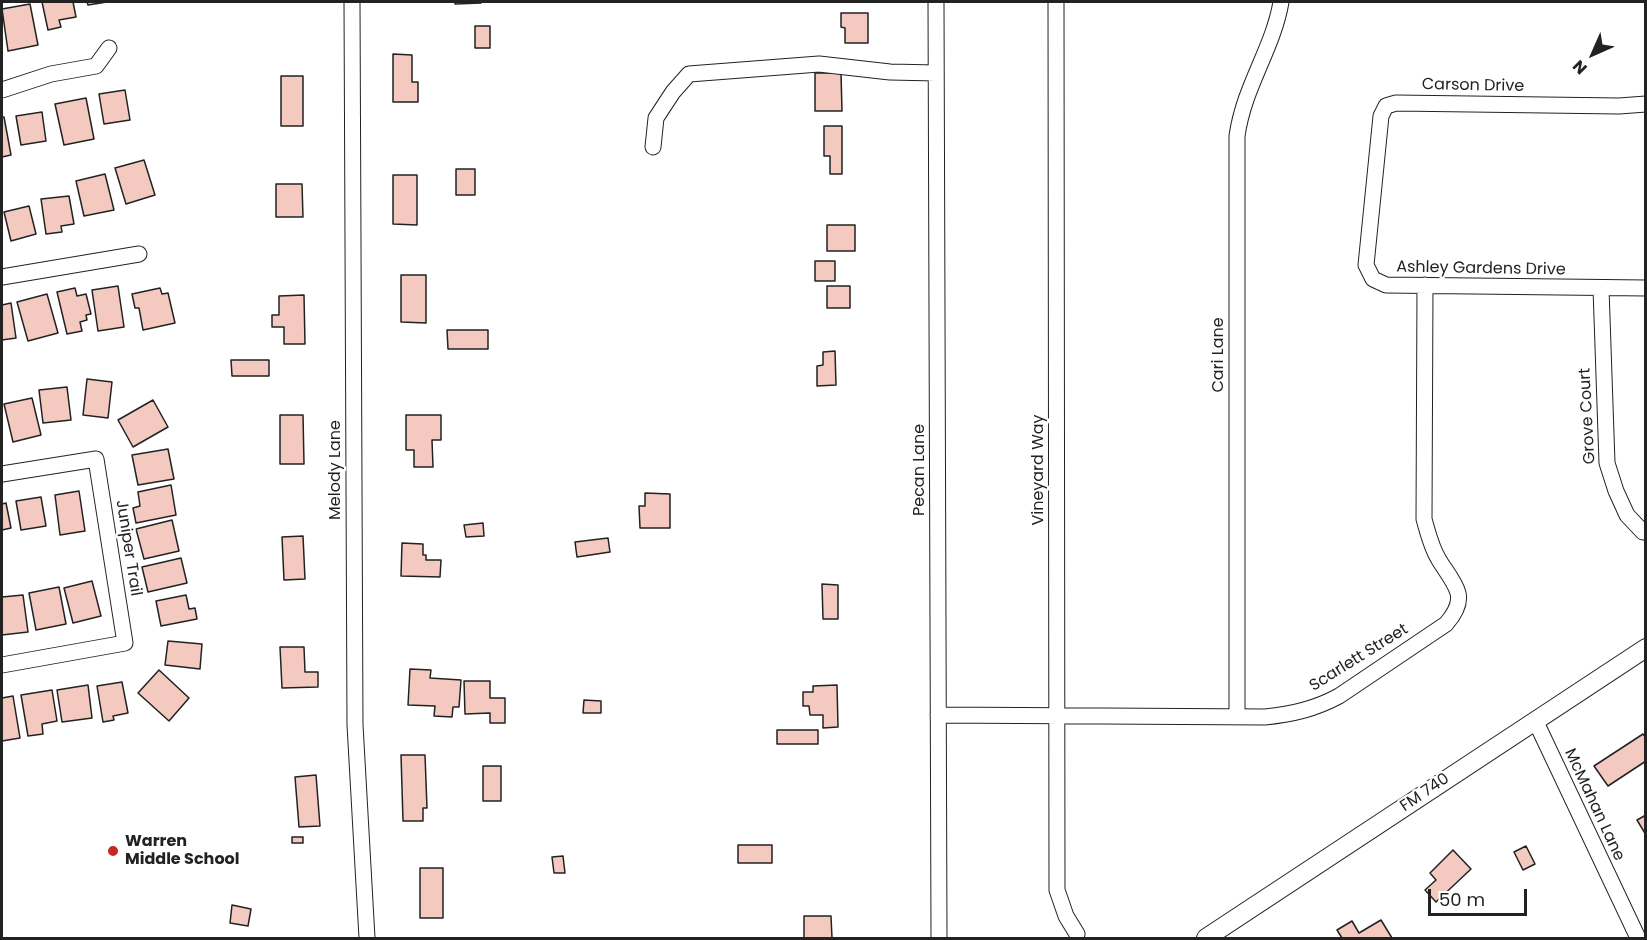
<!DOCTYPE html>
<style>
body{margin:0}
#map{position:relative;width:1647px;height:940px;overflow:hidden;background:#fff;font-family:Poppins,sans-serif}
canvas{display:block}
.frame{position:absolute;inset:0;border:3px solid #222;pointer-events:none}
.north{position:absolute;left:1563px;top:24px;width:60px;height:60px;-webkit-text-stroke:4px #fff;paint-order:stroke;rotate:225deg;font-size:16px;font-weight:700;line-height:24px;text-align:center;color:#222}
.north::after{content:'';display:block;margin:auto;width:21px;height:27px;background:#222;clip-path:polygon(50% 0,100% 100%,50% 72%,0 100%)}
.scale{position:absolute;left:1428px;top:889px;width:99px;height:27px;box-sizing:border-box;border:3px solid #222;border-top:0;padding-left:8px;font-size:18px;line-height:21px;white-space:nowrap;color:#222;-webkit-text-stroke:4px #fff;paint-order:stroke}
</style>
<div id="map">
<canvas width="1647" height="940"></canvas>
<div class="frame"></div>
<div class="north">N</div>
<div class="scale">50 m</div>
</div>
<script>
const context = document.querySelector('canvas').getContext('2d');
context.lineJoin = 'round';
function fill(path, color) {
  context.fillStyle = color;
  context.fill(path, 'evenodd');
}
function trace(path, color, width, dash) {
  context.strokeStyle = color;
  context.lineWidth = width;
  context.lineCap = dash ? 'butt' : 'round';
  context.setLineDash(dash || []);
  context.stroke(path);
}
function label(font, color, halo, rows, align = 'center') {
  context.font = font + ' Poppins,sans-serif';
  context.lineWidth = 4.5;
  context.setLineDash([]);
  context.textBaseline = 'middle';
  context.strokeStyle = halo;
  context.fillStyle = color;
  for (const [text, x, y, turn = 0] of rows) {
    context.save();
    context.translate(x, y);
    context.rotate((+turn || 0) * Math.PI / 180);
    context.textAlign = isNaN(turn) ? turn : align;
    if (halo) context.strokeText(text, 0, 0);
    context.fillText(text, 0, 0);
    context.restore();
  }
}
const building = new Path2D(`
 M42,2H73L76,17L59,20L61,27L48,30Z
 M87,2H107L88,5Z
 M455,2H481V3L455,4Z
 M30,4L38,45L8,51L2,9Z
 M841,13H868V43H845V28L841,27Z
 M475,26H490V48H475Z
 M393,54L412,55V82H418V102H393Z
 M815,73H841L842,111H815Z
 M281,76H303V126H281Z
 M125,90L130,120L104,124L99,94Z
 M86,98L94,139L64,145L55,104Z
 M42,112L46,141L21,145L16,116Z
 M2,117H4L11,155L2,157Z
 M824,126H842V174H830V156H824Z
 M144,160L155,195L126,204L115,168Z
 M456,169H475V195H456Z
 M105,174L114,210L84,216L76,181Z
 M393,175H417V225L393,224Z
 M276,184H302L303,217H276Z
 M69,196L74,224L61,226L62,232L46,234L41,199Z
 M29,206L36,234L11,241L4,212Z
 M827,225H855V251H827Z
 M815,261H835V281H815Z
 M401,275H426V323L401,322Z
 M118,286L124,327L98,331L92,290Z
 M827,286H850V308H827Z
 M75,288L77,296L86,294L91,314L86,315L87,320L80,322L82,331L67,334L57,292Z
 M160,288L162,294L168,293L175,323L143,330L139,308H135L132,294Z
 M47,294L58,333L28,341L17,302Z
 M304,295L305,344H284V327H272V315H279V296Z
 M11,303L16,338L2,340V305Z
 M447,330H488V349H448Z
 M835,351L836,385L817,386V366L823,365V352Z
 M231,360H269V376H232Z
 M87,379L112,382L108,418L83,415Z
 M67,387L71,420L43,423L39,390Z
 M32,398L41,435L13,442L4,404Z
 M153,400L168,427L133,447L118,420Z
 M280,415H303L304,464H280Z
 M406,415H441V440H432L433,467H414V450H406Z
 M168,449L174,479L138,485L132,455Z
 M171,485L176,515L136,523L133,508L140,506L138,492Z
 M79,491L85,531L60,535L55,495Z
 M645,493L670,494V528H640L639,506H645Z
 M41,497L46,526L21,530L16,501Z
 M6,503L11,528L2,530V504Z
 M172,520L179,551L144,559L136,529Z
 M483,523L484,536L466,537L464,525Z
 M303,536L305,579L284,580L282,537Z
 M608,538L610,552L577,557L575,542Z
 M402,543L423,544V555H426V560H441L440,577L401,576Z
 M181,558L187,583L148,592L142,567Z
 M92,581L101,616L73,623L64,588Z
 M822,584L838,585V619H823Z
 M59,587L66,624L36,630L29,593Z
 M23,595L28,632L2,635V597Z
 M186,595L189,609L195,608L197,619L161,626L156,601Z
 M168,641L202,644L200,669L165,665Z
 M280,647H304L305,672H318V687L282,688Z
 M410,669L431,670L430,678L461,680L459,707H453L452,717L434,716L435,706L408,705Z
 M159,670L189,698L169,721L138,693Z
 M464,681H490V698H505V723H490V713L465,714Z
 M122,682L128,713L113,716L114,720L103,722L97,686Z
 M88,685L92,718L62,722L57,690Z
 M837,685L838,727L823,728V715H810L809,706H803V692H813V686Z
 M52,690L57,721L42,724L43,734L28,736L21,695Z
 M13,696L20,738L2,741V698Z
 M584,700L601,701V713H583Z
 M777,730H818V744H777Z
 M1643,734L1646,738V761L1608,786L1594,766Z
 M401,755H425L427,808H423V821H403Z
 M483,766H501V801H483Z
 M316,775L320,826L299,827L295,777Z
 M1646,815V835L1637,820Z
 M292,837H303V843H292Z
 M738,845H772V863H738Z
 M1526,846L1535,864L1523,870L1514,852Z
 M1453,850L1471,869L1436,902L1425,890L1436,880L1430,873Z
 M563,856L565,873H554L552,857Z
 M420,868H443V918H420Z
 M232,905L251,909L248,926L230,923Z
 M804,916H831L832,938H804Z
 M1381,920L1392,938H1342L1337,930L1352,921L1359,933Z`);
fill(building, '#f3c9c0');
trace(building, '#222', 1.5);
const minor = new Path2D(`
 M352,2L355,725L367,938
 M936,2L939,938
 M1056,2L1057,890L1066,916L1077,934
 M2,90L51,74L96,66L109,48
 M1646,104L1619,106L1396,103L1386,106L1381,116L1366,265L1373,279L1386,285L1646,288
 M653,147L656,118L673,92L689,74L819,64L890,72L936,73
 M2,277L139,254
 M1601,288L1607,463L1616,491L1627,515L1643,532
 M2,474L96,459L125,643L2,665
 M938,715L1265,717C1293,714 1315,709 1339,696L1446,624C1453,616 1461,605 1458,593C1455,582 1445,570 1439,560C1431,547 1428,533 1424,519L1425,285
 M1237,717V136C1244,86 1273,49 1281,2
 M1535,720L1638,938`);
const major = new Path2D(`
 M1206,938L1646,648`);
trace(minor, '#222', 17);
trace(major, '#222', 20);
trace(minor, '#fff', 15);
trace(major, '#fff', 18);
for (const [x, y, r, color] of [
 [113,851,6,"#c62828"]
]) {
  const dot = new Path2D();
  dot.arc(x, y, r, 0, 2 * Math.PI);
  context.fillStyle = color;
  context.fill(dot);
  trace(dot, '#fff', 2);
}
label('16px', '#222', '#fff', [
 ["Carson Drive",1473,86,1],
 ["Ashley Gardens Drive",1481,269,1],
 ["Cari Lane",1219,355,-90],
 ["Grove Court",1588,416,-93],
 ["Melody Lane",336,470,-90],
 ["Pecan Lane",920,470,-90],
 ["Vineyard Way",1039,470,-90],
 ["Juniper Trail",128,548,81],
 ["Scarlett Street",1359,658,-32],
 ["FM 740",1425,793,-34],
 ["McMahan Lane",1594,805,65]
]);
label('bold 16px', '#222', '#fff', [
 ["Warren",125,842],
 ["Middle School",125,860]
], 'left');
</script>
